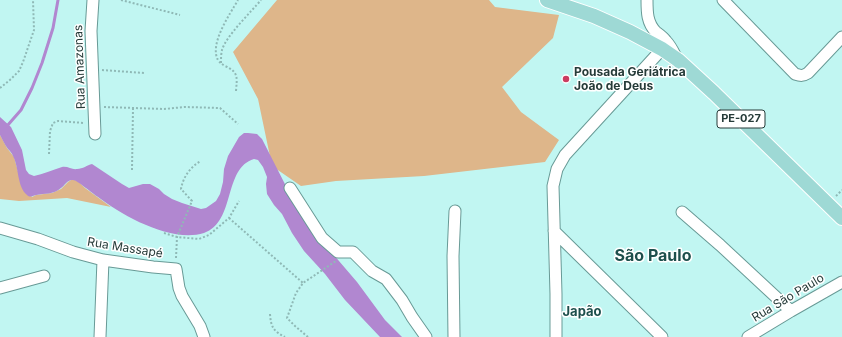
<!DOCTYPE html>
<meta charset="utf-8">
<style>
body{margin:0}
canvas{display:block;background:#c1f6f2}
</style>
<canvas width="842" height="337"></canvas>
<script>
const context = document.querySelector('canvas').getContext('2d');
context.lineJoin = 'round';
function fill(path, color) {
  context.fillStyle = color;
  context.fill(path, 'evenodd');
}
function trace(path, color, width, dash) {
  context.strokeStyle = color;
  context.lineWidth = width;
  context.lineCap = dash ? 'butt' : 'round';
  context.setLineDash(dash || []);
  context.stroke(path);
}
function label(font, color, halo, rows, align = 'center') {
  context.font = font + ' Inter,sans-serif';
  context.lineWidth = 3;
  context.setLineDash([]);
  context.textBaseline = 'middle';
  context.strokeStyle = halo;
  context.fillStyle = color;
  for (const [text, x, y, turn = 0] of rows) {
    context.save();
    context.translate(x, y);
    context.rotate((+turn || 0) * Math.PI / 180);
    context.textAlign = isNaN(turn) ? turn : align;
    if (halo) context.strokeText(text, 0, 0);
    context.fillText(text, 0, 0);
    context.restore();
  }
}
fill(new Path2D(`
 M277,0H489L495,7L559,15L553,38L502,87L521,112L559,140L545,162L424,176L336,181L301,186L272,166L258,99L233,52Z
 M0,135L7,148L14,157L22,186L32,197L36,195L52,193L61,189L68,182L71,180L73,179L79,182L85,188L111,207L67,198L19,201L0,199Z`), '#deb68a');
fill(new Path2D(`
 M0,117L11,127L22,150L26,170L29,174L34,176C43,174 52,170 62,167C68,166 72,170 77,169C83,169 87,165 92,164L122,184L129,188L143,184H150L159,189L164,194L172,199L182,203L201,209L206,208L216,201L220,194L223,182L224,169L228,156L239,137L244,133H248L257,134L262,139L290,194L315,233L357,282L385,320L402,337H380L345,300L325,274L304,251L292,233L282,214L274,205L267,194L266,184L267,177L263,167L258,160L254,159C223,168 236,222 204,233C171,243 123,216 98,197C93,194 77,180 73,180C68,179 65,185 61,188C53,195 45,193 36,195C32,196 30,198 27,195C17,187 19,167 13,156C12,153 10,151 8,149C5,145 2,139 0,135C0,130 0,122 0,117Z`), '#b187d0');
trace(new Path2D(`
 M7,126L21,110L32,88L42,63L53,28L58,0`), '#b187d0', 3);
const minor = new Path2D(`
 M93,0L91,31L95,134
 M647,0C647,12 647,23 656,32C660,35 663,37 666,41C671,46 674,53 677,59
 M723,0L795,74C801,76 803,76 808,73L842,37
 M290,188L322,238L338,252H353L372,271L386,279L402,300L412,317L426,337
 M682,212L720,245L791,311
 M0,228L38,239L73,252L103,260L153,267L176,269L179,288L182,296L200,326L204,337
 M554,231L662,337
 M0,288L44,276
 M100,337L103,260
 M454,337L453,256L455,211
 M556,337V294L553,186L557,169L565,155L662,49
 M748,337L791,311L842,282`);
const major = new Path2D(`
 M547,0L594,16L630,32L662,49L678,60L714,93L842,218`);
trace(minor, '#689a96', 13);
trace(major, '#fff', 16);
trace(new Path2D(`
 M121,0L180,15
 M221,63C221,59 221,54 222,50C226,36 251,12 261,0
 M102,70L144,73
 M0,88L11,79L19,71L23,62L34,30L33,0
 M236,91C237,78 239,72 225,66C222,64 220,63 218,60C209,44 230,14 238,0
 M104,107L164,109L185,107L220,108L238,124
 M49,154L50,131L53,123L58,121L84,123
 M132,170L133,108
 M836,196L842,190
 M229,218L303,283
 M164,233L177,237L199,239L209,235L229,218L239,201
 M176,258L177,237L192,201L181,189C183,177 191,166 201,161
 M270,314C271,327 273,331 285,337
 M308,337L295,326L287,318L296,293L303,283L336,261`), '#8fb9b6', 2, [2, 2]);
trace(minor, '#fff', 11);
trace(major, '#9ed9d5', 14);
for (const [x, y, r, color] of [
 [566,79,4,"#cb3c61"]
]) {
  const dot = new Path2D();
  dot.arc(x, y, r, 0, 2 * Math.PI);
  context.fillStyle = color;
  context.fill(dot);
  trace(dot, '#fff', 1.5);
}
for (const [x, y, w] of [
 [741,119,48]
]) {
  const box = new Path2D();
  box.roundRect(x - w / 2, y - 9, w, 18, 3);
  context.fillStyle = '#fff';
  context.fill(box);
  trace(box, '#263b39', 1);
}
label('bold 11px', '#263b39', null, [
 ["PE-027",741,119]
]);
label('12px', '#263b39', '#fff', [
 ["Rua Amazonas",80,67,-92],
 ["Rua Massapé",125,248,9],
 ["Rua São Paulo",788,298,-31]
]);
label('bold 12px', '#263b39', '#fff', [
 ["Pousada Geriátrica",574,72],
 ["João de Deus",574,86]
], 'left');
label('bold 13px', '#1d4f4c', '#fff', [
 ["Japão",582,312]
]);
label('bold 16px', '#1d4f4c', '#fff', [
 ["São Paulo",653,256]
]);
</script>
